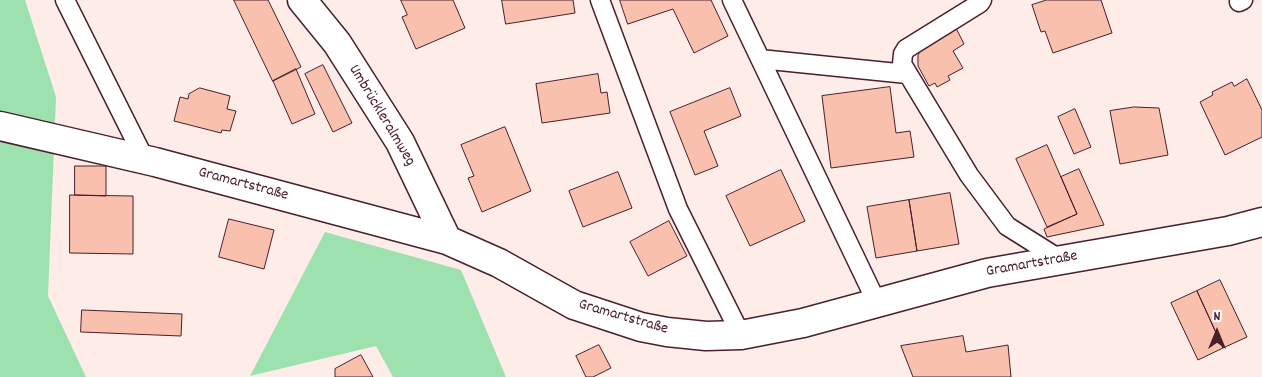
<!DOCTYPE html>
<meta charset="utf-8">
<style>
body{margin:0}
#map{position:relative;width:1262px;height:377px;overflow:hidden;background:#fdece7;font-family:Dekko,sans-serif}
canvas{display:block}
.north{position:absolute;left:1192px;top:307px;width:50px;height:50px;-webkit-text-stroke:4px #fff;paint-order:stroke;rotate:0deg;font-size:14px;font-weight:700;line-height:20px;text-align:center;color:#4a1f2b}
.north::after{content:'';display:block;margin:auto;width:18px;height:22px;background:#4a1f2b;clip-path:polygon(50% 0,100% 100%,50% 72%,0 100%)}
</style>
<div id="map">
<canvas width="1262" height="377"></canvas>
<div class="north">N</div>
</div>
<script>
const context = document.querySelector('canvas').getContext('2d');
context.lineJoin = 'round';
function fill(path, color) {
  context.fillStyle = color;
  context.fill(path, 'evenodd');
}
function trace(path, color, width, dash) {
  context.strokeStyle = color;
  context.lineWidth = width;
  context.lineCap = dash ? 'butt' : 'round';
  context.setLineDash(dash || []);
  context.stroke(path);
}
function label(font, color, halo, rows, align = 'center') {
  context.font = font + ' Dekko,sans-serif';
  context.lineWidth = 4;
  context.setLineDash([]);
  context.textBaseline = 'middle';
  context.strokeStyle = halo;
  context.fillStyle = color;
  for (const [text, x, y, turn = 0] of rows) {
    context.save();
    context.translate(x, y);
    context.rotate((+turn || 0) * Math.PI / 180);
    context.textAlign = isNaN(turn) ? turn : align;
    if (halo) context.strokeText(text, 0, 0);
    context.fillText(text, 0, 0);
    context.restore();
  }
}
fill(new Path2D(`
 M0,0H25L56,97L48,296L86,377H0Z
 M325,232L461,270L506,377H393L376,346L250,376Z`), '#9de2ae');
const building = new Path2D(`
 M234,0H268L301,67L273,81Z
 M401,0H453L465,28L416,49L402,17L407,15Z
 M502,0H573L575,13L506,24Z
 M620,0H711L728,36L694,53L673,9L628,24Z
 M1047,0H1101L1112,33L1053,53L1045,31L1041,32L1032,5Z
 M956,28L964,44L953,51L963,68L948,76L950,80L937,87L935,83L929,86L918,66V55L921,50Z
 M323,65L352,123L333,132L305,74Z
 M296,69L315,114L292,124L273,81Z
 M598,74L601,93L607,92L610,113L542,123L536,84Z
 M1247,79L1262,110V137L1225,155L1200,102L1213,95L1212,92L1232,82L1234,86Z
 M890,87L896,133L910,131L914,157L831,168L822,96Z
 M200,88L230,96L227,109L236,111L230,131L222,130L221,133L174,121L180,97L188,99L189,94Z
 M730,88L741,116L704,131L718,166L695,175L670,112Z
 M1134,107L1159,108L1168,155L1120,164L1110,111Z
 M1075,109L1091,147L1074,154L1058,117Z
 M505,127L531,191L482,212L468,178L474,176L461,145Z
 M1047,145L1077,214L1047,227L1016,159Z
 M75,166H106V196L75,195Z
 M1079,169L1104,225L1047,237L1044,229L1077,214L1061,177Z
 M781,170L805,221L750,246L726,196Z
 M618,172L632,208L583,227L569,191Z
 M950,193L959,244L917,251L909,200Z
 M70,195L133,196V254L70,253Z
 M909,200L917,251L876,258L867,207Z
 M229,219L274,230L264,269L219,257Z
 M669,221L687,256L648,276L630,242Z
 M1220,280L1247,337L1223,348L1197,291Z
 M1197,291L1223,348L1198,360L1171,303Z
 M82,310L182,314L181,336L81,332Z
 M963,336L966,352L1008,345L1011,377H913L901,346Z
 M599,345L611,368L593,377H586L576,356Z
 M361,355L373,377H335V369Z`);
fill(building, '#f9c0ae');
trace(building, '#4a1f2b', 1);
const lane = new Path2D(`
 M65,0L145,160
 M600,0L678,209L741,335
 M732,0L877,303
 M982,0L980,3L906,49L903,54L902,64L969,175L1007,226L1061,260
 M1239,2L1243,0
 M760,59L907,74`);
const street = new Path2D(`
 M302,0L337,43L400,142L447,240
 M0,126L155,162L447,240L499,263L574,305L641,327L667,332L706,336L741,335L803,323L987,273L1228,231L1262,222`);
trace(lane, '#4a1f2b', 21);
trace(street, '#4a1f2b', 31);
trace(lane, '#fff', 18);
trace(street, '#fff', 28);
label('16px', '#4a1f2b', '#fff', [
 ["Umbrückleralmweg",381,116,59],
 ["Gramartstraße",243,185,15],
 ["Gramartstraße",1032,265,-10],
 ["Gramartstraße",623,318,16]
]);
</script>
